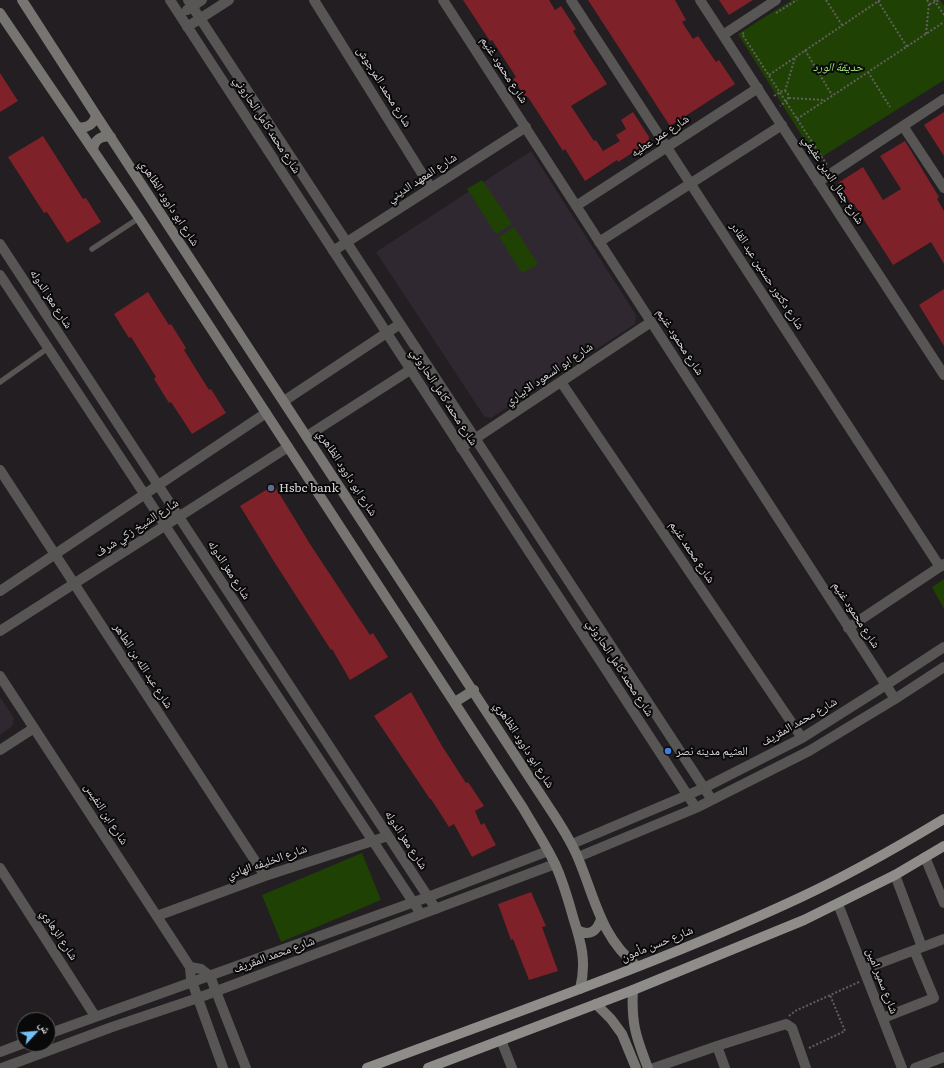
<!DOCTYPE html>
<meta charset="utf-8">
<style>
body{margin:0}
#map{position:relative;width:944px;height:1068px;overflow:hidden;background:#221e21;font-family:Literata,"Noto Naskh Arabic",serif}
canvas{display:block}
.north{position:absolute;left:16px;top:1012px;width:40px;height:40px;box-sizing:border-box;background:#0a090a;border:1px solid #5c5b5c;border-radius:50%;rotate:64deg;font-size:11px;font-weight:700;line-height:16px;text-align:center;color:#d8d6d8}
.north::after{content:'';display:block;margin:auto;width:14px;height:18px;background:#72c1f5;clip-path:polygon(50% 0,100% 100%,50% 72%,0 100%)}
</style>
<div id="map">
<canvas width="944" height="1068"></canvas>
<div class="north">ش</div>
</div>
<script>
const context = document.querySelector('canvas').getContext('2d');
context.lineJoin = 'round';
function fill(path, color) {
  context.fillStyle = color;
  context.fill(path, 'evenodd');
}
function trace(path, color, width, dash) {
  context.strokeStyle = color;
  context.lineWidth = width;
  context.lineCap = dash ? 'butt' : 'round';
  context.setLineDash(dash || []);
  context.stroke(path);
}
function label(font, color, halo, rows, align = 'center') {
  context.font = font + ' Literata,"Noto Naskh Arabic",serif';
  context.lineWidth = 4;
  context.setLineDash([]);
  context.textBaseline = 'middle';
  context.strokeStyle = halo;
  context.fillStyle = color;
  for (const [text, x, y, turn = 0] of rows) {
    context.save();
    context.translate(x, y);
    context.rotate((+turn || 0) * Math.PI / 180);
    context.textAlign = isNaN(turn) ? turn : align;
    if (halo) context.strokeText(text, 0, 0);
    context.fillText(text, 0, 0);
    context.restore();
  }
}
fill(new Path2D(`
 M531,151L636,315L635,324L491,418L484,416L376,252Z
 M0,697L14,718L13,724L11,727L0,735Z`), '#302830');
fill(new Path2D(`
 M792,0H940L944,6V80L817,160L738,34Z
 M482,180L512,224L496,234L467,189Z
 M514,227L538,264L522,273L499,237Z
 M944,579V609L932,587Z
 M362,853L381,900L281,942L262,895Z`), '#1f4204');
fill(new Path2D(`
 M463,0H549L555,10L561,6L576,29L573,31L607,84L571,106L594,141L596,140L603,151L620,141L616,135L626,129L621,120L633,112L649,137L648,143L618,162L617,160L585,181L565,149L563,151L528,97L526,98L513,79L516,77L492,40L490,41Z
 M588,0H675L686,20L682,22L693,39L698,36L716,62L719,60L735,84L670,126Z
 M719,0H753L729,15Z
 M0,73L18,101L0,112Z
 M944,112V156L924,125Z
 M43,136L83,199L86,198L101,222L67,243L47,212L44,213L8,157Z
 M905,141L939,197L937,199L944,211V264L931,242L893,265L854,204L852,205L838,183L863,167L883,200L901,189L880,156Z
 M944,289V346L919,305Z
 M148,292L169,325L171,324L186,348L184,350L209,390L211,389L226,413L192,434L171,402L169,403L154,379L156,377L131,337L129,338L114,314Z
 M274,485L310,544L370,635L373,633L388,657L350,680L332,649L331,650L273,560L240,506Z
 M411,692L442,746L466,783L468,782L484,806L475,811L481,825L484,823L496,845L472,857L454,824L449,827L431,799H430L374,716Z
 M531,892L546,926L542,927L558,971L529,980L513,939L511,940L498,904Z`), '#7f2129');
trace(new Path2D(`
 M826,0L842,25
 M927,0L929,3L931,4L939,0
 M934,0L944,15
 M878,1L907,47
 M776,13L797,0
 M744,33L742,34L827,165
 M926,34L929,3
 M805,50L832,95
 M868,72L890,107
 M769,75L880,0
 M785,91L795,58
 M774,96L782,91H785L788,94V100L780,106
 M789,98L825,100
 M797,119L944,22
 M789,1016L795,1011L859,982
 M809,1048L845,1031L830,995`), '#625e61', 2, [2, 2]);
trace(new Path2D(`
 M92,249L139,218
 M0,382L48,348`), '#575654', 5.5);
trace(new Path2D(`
 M170,0L696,808
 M188,0L712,800
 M314,0L431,188
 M443,0L895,699
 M571,0L940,567
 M700,0L944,375
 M187,10L202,0
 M187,27L229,0
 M723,35L776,0
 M903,126L944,188
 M818,182L944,99
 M576,206L758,88
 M599,242L782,125
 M0,244L436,909
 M333,251L526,127
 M0,275L421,914
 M561,382L802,738
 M284,401L400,324
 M307,436L424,361
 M461,448L651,322
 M0,470L265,876
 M0,591L266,413
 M848,628L944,564
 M0,631L288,447
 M0,676L190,967L191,979L223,1068
 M0,750L34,728
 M572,844L704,788L802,738L886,685L944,647
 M578,857L696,808L809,751L895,699L944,667
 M925,857L944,903
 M0,868L95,1016
 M895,875L922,947
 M838,904L902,1068
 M157,916L265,876L388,836
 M190,967L201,969L210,976L246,1068
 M864,969L944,939
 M883,1018L934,998L914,950
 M48,1034L428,897L548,851
 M501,1040L512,1068
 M717,1046L725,1068
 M0,1052L24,1043
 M2,1068L112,1027L198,998L555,864
 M654,1068L717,1046L786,1024L792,1028L806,1068
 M915,1068L944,1057`), '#575654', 10);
trace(new Path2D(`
 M22,0L96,115L554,815C563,829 572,843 578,858C595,898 601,938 637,966
 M0,13L139,218L523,808C534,827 546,845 555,864C563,881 568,899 573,917C581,942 587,962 580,989
 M78,127C87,129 94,124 96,115
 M93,150C94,140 101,135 111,137
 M455,702L474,690
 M577,930C590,937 597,931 601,919
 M633,990C631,1023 636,1037 648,1068
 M596,1004L611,1019L622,1034L636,1068`), '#767572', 10);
trace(new Path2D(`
 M367,1068C511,1014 657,964 797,899C847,876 896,848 944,819
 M428,1068L633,990L804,920L895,875L944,846`), '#8f8d89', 10);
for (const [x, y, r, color] of [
 [271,488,4,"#5c6f8a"],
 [668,751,4,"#3f7fe0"]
]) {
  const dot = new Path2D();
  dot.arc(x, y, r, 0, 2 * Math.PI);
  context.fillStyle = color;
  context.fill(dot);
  trace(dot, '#0a090a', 1.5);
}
label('italic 12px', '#9ee476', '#0a090a', [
 ["حديقة الورد",838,67]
]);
label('12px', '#d8d6d8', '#0a090a', [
 ["شارع محمود غنيم",504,70,57],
 ["شارع محمد المرجوش",384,87,58],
 ["شارع محمد كامل الحاروني",267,125,57],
 ["شارع عمر عطيه",660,136,-33],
 ["شارع المعهد الديني",422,178,-33],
 ["شارع جمال الدين عفيفي",833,180,57],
 ["شارع ابو داوود الظاهري",169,203,57],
 ["شارع دكتور حسنين عبد القادر",767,276,57],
 ["شارع معز الدوله",51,299,57],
 ["شارع محمود غنيم",680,342,57],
 ["شارع ابو السعود الابياري",549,374,-34],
 ["شارع محمد كامل الحاروني",444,397,57],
 ["شارع ابو داوود الظاهري",347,473,57],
 ["شارع الشيخ زكي شرف",137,528,-33],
 ["شارع محمد غنيم",692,552,56],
 ["شارع معز الدوله",229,570,57],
 ["شارع محمود غنيم",856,615,57],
 ["شارع عبد الله بن الطاهر",143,666,57],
 ["شارع محمد كامل الحاروني",620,668,57],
 ["شارع محمد المقريف",799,722,-30],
 ["شارع ابو داوود الظاهري",524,745,57],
 ["شارع ابن النفيس",106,814,57],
 ["شارع معز الدوله",406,840,57],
 ["شارع الخليفه الهادي",267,862,-19],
 ["شارع الزهاوي",59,935,57],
 ["شارع حسن مأمون",657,944,-22],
 ["شارع محمد المقريف",274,955,-20],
 ["شارع سمير امين",882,981,69]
]);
label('12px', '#d8d6d8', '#0a090a', [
 ["Hsbc bank",279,488],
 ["العثيم مدينه نصر",676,751]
], 'left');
</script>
